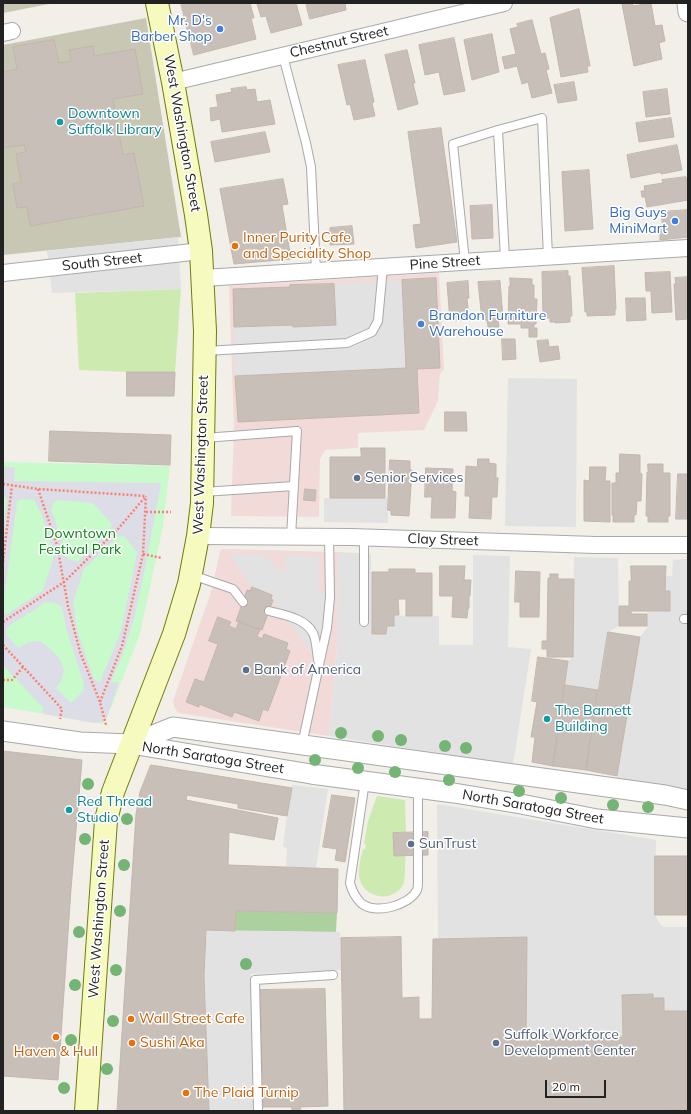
<!DOCTYPE html>
<style>
body{margin:0}
#map{position:relative;width:691px;height:1114px;overflow:hidden;background:#f2efe9;font-family:Mulish,sans-serif}
canvas{display:block}
.frame{position:absolute;inset:0;border:4px solid #222;pointer-events:none}
.scale{position:absolute;left:545px;top:1080px;width:61px;height:18px;box-sizing:border-box;border:2px solid #222;border-top:0;padding-left:5px;font-size:12px;line-height:14px;white-space:nowrap;color:#222;-webkit-text-stroke:3px #fff;paint-order:stroke}
</style>
<div id="map">
<canvas width="691" height="1114"></canvas>
<div class="frame"></div>
<div class="scale">20 m</div>
</div>
<script>
const context = document.querySelector('canvas').getContext('2d');
context.lineJoin = 'round';
function fill(path, color) {
  context.fillStyle = color;
  context.fill(path, 'evenodd');
}
function trace(path, color, width, dash) {
  context.strokeStyle = color;
  context.lineWidth = width;
  context.lineCap = dash ? 'butt' : 'round';
  context.setLineDash(dash || []);
  context.stroke(path);
}
function label(font, color, halo, rows, align = 'center') {
  context.font = font + ' Mulish,sans-serif';
  context.lineWidth = 3;
  context.setLineDash([]);
  context.textBaseline = 'middle';
  context.strokeStyle = halo;
  context.fillStyle = color;
  for (const [text, x, y, turn = 0] of rows) {
    context.save();
    context.translate(x, y);
    context.rotate((+turn || 0) * Math.PI / 180);
    context.textAlign = isNaN(turn) ? turn : align;
    if (halo) context.strokeText(text, 0, 0);
    context.fillText(text, 0, 0);
    context.restore();
  }
}
fill(new Path2D(`
 M439,273L444,369L440,374L438,401L424,430L358,433V448L325,450L320,459L319,517L231,516L234,429L229,286Z
 M223,549L338,552L337,647L329,736L178,713L174,706L173,701L212,589L220,551Z`), '#f2dad9');
fill(new Path2D(`
 M3,3H54L3,13Z
 M146,18L181,237L3,255V45Z`), '#c7c7b4');
fill(new Path2D(`
 M181,289L175,372H127L79,370L75,293Z
 M377,796L405,800L406,832L393,833C397,840 403,847 405,855C406,858 405,863 405,867C405,872 405,880 403,885C392,904 362,898 359,876C358,868 361,857 363,849H365L366,845L364,844L368,821Z`), '#cdebb0');
fill(new Path2D(`
 M236,911L337,913L336,932L235,931Z`), '#add19e');
fill(new Path2D(`
 M3,462L170,466L163,526L140,634L111,708L103,724L3,707Z`), '#c8facc');
fill(new Path2D(`
 M178,237L181,289L52,293L47,251Z
 M402,280L406,368L235,376L234,327L292,325L293,327L335,325L334,284Z
 M508,378L577,379L576,527L505,526Z
 M324,498H388V523L324,522Z
 M338,552L371,554L372,634H386L387,626H394V615L406,616H439V645H473V555L510,556L508,647L531,649L513,765L329,736L337,647Z
 M229,554L264,555L283,572L285,573L286,555L319,556V590L334,600L319,663L273,600L271,599L272,595L252,587Z
 M574,557L618,558L619,626L608,632L598,690L565,685L568,661L573,657Z
 M688,559V790L617,780L640,637L647,628V611H670V591H665V576H672L673,560Z
 M292,785L328,789L316,868L286,867L287,848L283,847L287,816Z
 M437,804L656,840L655,915L660,924L664,927H688V1011H664V998H653V994L622,995L623,1037L571,1039L570,1031L561,1032V1039L526,1040L527,937L438,938Z
 M206,930L340,932L342,970L251,974L255,1111H209L204,976Z`), '#e2e2e2');
fill(new Path2D(`
 M3,467H15L14,481L161,483L146,564L135,615L125,648L111,682H119L107,717L102,722L94,723L43,714V708L3,665V611L4,613L7,614L35,596L43,590L54,556L42,515L34,500L20,499L17,502L3,606V529L7,499L5,497L3,496ZM57,500L93,503L112,524L109,531L78,561L71,560L66,557L62,541L51,509L53,504ZM124,536L137,552L136,558L121,631L100,682L94,679L77,630L74,607L73,603L84,569L117,537ZM48,602L55,603L62,607L67,631L84,684L83,691L71,703L56,688L62,679L64,670L61,661L52,650L40,641L28,642L19,648L8,637L6,633L7,628L10,625L36,609L43,603Z`), '#dddde8');
const building = new Path2D(`
 M181,3H250L254,18H251L256,39L194,55Z
 M260,3H296L302,25L271,33L266,16L261,17L257,4Z
 M306,3H345L346,10L310,19Z
 M632,3L633,6L651,3L655,26L662,25L665,41L659,43L662,59L634,66L622,4Z
 M579,9L590,66H587L588,72L561,77L550,18Z
 M532,20L541,54L545,53L549,69L546,70L552,93L532,98L528,82L522,84L517,66L505,69L502,57L516,54L510,29L518,27L517,24Z
 M492,34L499,72L472,80L464,40Z
 M454,38L465,91L444,95L439,72L425,75L419,45Z
 M54,40L59,63L71,61L69,50L93,46L94,56L135,49L143,94L113,99L123,155L134,153L144,206L30,226L27,207L17,208L13,184L21,182L16,154L26,152L24,145L3,148V72L17,69L13,47Z
 M407,50L415,83H413L418,104L398,110L385,55Z
 M365,60L374,102L372,103L375,116L354,120L350,104L347,105L338,65Z
 M574,82L577,100L558,103L554,85Z
 M246,87L247,90L255,89L257,102L270,100L275,124L222,132L220,119L211,121L210,108L218,107L216,95L232,92L231,89Z
 M667,89L670,114L646,117L643,92Z
 M671,118L674,137L639,142L636,123Z
 M441,128L457,242L416,248L413,225L421,224L408,132Z
 M265,132L270,152L215,162L211,142Z
 M677,145L682,170L661,174V172L631,178L627,155Z
 M589,170L593,229L565,231L562,172Z
 M686,177L688,188V200L647,207L645,197H642L641,191H645L644,186L663,183L662,180Z
 M283,179L288,204L282,205L291,259L234,264L220,189Z
 M492,205L493,238L472,239L470,206Z
 M688,210V237L660,240V229H663L661,212Z
 M352,226L354,244L330,245V228Z
 M614,266L616,309H615V315L587,316V312H585L582,268Z
 M568,271V276H570L572,316H570V322L555,323L556,322H550V318H543L542,272Z
 M670,272L672,312L652,313L651,291H646L645,273Z
 M688,277V319L676,320L674,284H676L675,278Z
 M436,278L440,368L417,369L419,413L238,422L235,376L406,368L402,280Z
 M510,278L532,279V285H534V299H537L536,324H534V328H537V337H529V328H521V324H508L509,286H510Z
 M468,281L469,298H467L469,320L450,321L447,283Z
 M500,281L503,319H498L499,327H488L487,320H482L478,282Z
 M334,284L336,325L293,327L292,325L234,327L233,289L290,287V285Z
 M626,298H645L646,320L627,321Z
 M502,339H515L516,359L503,360Z
 M548,340L549,347L558,346L560,359L540,362L537,341Z
 M127,372H175L174,396H127Z
 M445,412H466L467,431H445Z
 M50,431L171,435L170,465L49,461Z
 M361,448H385V498H330V457H361Z
 M620,454L640,455V473L642,474L641,501H637L636,515H634V522H613V515H612V483H616V473H619Z
 M478,459H489V463L496,464V478H498L497,497H492L491,519L469,518L470,496H465L466,466L477,467Z
 M390,460L410,461V470H412L409,516L391,515V511L388,510Z
 M648,464H663V473H670V516H668V522H648V516H646L647,472L648,473Z
 M590,467H606L605,481H610V522L584,521V480L589,481Z
 M426,468L453,469L452,491L456,492L455,518H431L432,497H425Z
 M678,474H688V519H676Z
 M305,489L316,490L315,501L304,500Z
 M440,566H465L464,580H471L470,596H469V608L468,609L467,618L452,617L453,596H440Z
 M631,566H666L665,591H670V611H631V614H647V626H619V606H629V581H631Z
 M389,569H415V573H432V616H406V599H398L399,615H394V626H387L386,634H372V572H389Z
 M516,571L540,572L539,617H520V602H515Z
 M550,574H558V579H574L573,657H547V649H542V641H547L548,578H550Z
 M252,587L272,595L271,599L273,600L262,630L236,621L247,590L250,591Z
 M218,617L231,622L229,626L236,629L239,621L260,630L257,636L262,639L264,634L288,643L286,649L290,651L268,711L263,709L259,721L234,712L232,717L199,704V707L186,702L195,679L204,682L218,644L209,641Z
 M608,632L640,637L617,776L586,770Z
 M538,657L568,661L553,766L532,762L535,737H531L537,702L532,701Z
 M565,685L598,690L586,770L553,766Z
 M3,751L82,760L71,889L58,1080L3,1076Z
 M151,765L292,788L287,816L238,808V804L187,795L186,800L278,818L274,840L229,832L228,865L338,869L337,913L236,911L235,931L206,930L204,976L209,1111H117L136,814L140,792Z
 M332,795L355,798L345,862L335,860L337,849L323,847Z
 M428,832V855L394,856L393,833Z
 M655,856H688V915H655Z
 M401,937L402,998L419,997V1019H432L433,939L527,937L526,1040L561,1039V1032L570,1031L571,1039L623,1037L622,995L653,994V998H664V1011H688V1110L344,1111L341,938Z
 M325,989L328,1106L300,1107L301,1111H292V1107H263L260,990Z`);
fill(building, '#c7bfb8');
trace(building, '#c4b6ab', 1);
const service = new Path2D(`
 M283,56L306,143L311,167L316,271
 M505,259L498,130L542,118L548,257
 M465,262L453,144L498,130
 M205,351L347,343L372,332L378,321L383,267
 M204,438L297,431L291,537
 M203,492L294,486
 M364,538V622
 M192,575L233,589L243,602
 M269,611C284,615 305,618 313,633C316,639 317,652 318,660
 M684,619H688
 M302,745L327,628L330,597L329,537
 M365,781L350,883C352,891 355,897 361,903C374,915 409,906 417,890C418,888 418,883 418,881V788
 M258,1111L255,980L333,975`);
const minor = new Path2D(`
 M3,33L12,31
 M173,82L504,3
 M3,273L201,251
 M203,278L688,248
 M198,536L351,537L595,545H688`);
const tertiary = new Path2D(`
 M687,3L688,12
 M3,731L80,742L131,744L311,774L454,793L521,804L597,819L688,828
 M131,744L173,727L665,795L688,800`);
const secondary = new Path2D(`
 M86,1111L106,820L113,792L174,634L189,584L198,536L202,503L205,331L201,251L196,215L173,82L157,3`);
trace(service, '#a9a9a9', 10);
trace(minor, '#a9a9a9', 18);
trace(tertiary, '#a9a9a9', 21);
trace(secondary, '#707d05', 24);
trace(new Path2D(`
 M3,484L38,489L146,496
 M38,489L57,545L68,606L80,652L100,702L106,725
 M146,512H171
 M143,554L162,558
 M3,562L12,485
 M3,622L64,582L118,529L146,496
 M3,645L62,709L60,719
 M3,680H12L23,667
 M100,702L122,646L143,554L146,496`), '#fa8072', 2.5, [2, 2]);
trace(service, '#fff', 8);
trace(minor, '#fff', 16);
trace(tertiary, '#fff', 19);
trace(secondary, '#f7fabf', 22);
context.fillStyle = '#74b475';
for (const [x, y] of [
 [341,733],
 [378,736],
 [401,740],
 [445,746],
 [466,748],
 [315,760],
 [358,768],
 [395,772],
 [449,780],
 [88,784],
 [519,791],
 [561,798],
 [613,805],
 [648,807],
 [127,819],
 [85,839],
 [124,865],
 [120,911],
 [79,932],
 [246,964],
 [116,970],
 [75,985],
 [113,1021],
 [71,1040],
 [107,1069],
 [64,1088]
]) {
  context.beginPath();
  context.arc(x, y, 6, 0, 2 * Math.PI);
  context.fill();
}
for (const [x, y, r, color] of [
 [220,29,4,"#3f7fe0"],
 [60,122,4,"#0f9aa8"],
 [675,221,4,"#3f7fe0"],
 [235,246,4,"#e8710a"],
 [421,324,4,"#3f7fe0"],
 [357,478,4,"#5c6f8a"],
 [246,670,4,"#5c6f8a"],
 [547,719,4,"#0f9aa8"],
 [69,810,4,"#0f9aa8"],
 [411,844,4,"#5c6f8a"],
 [131,1019,4,"#e8710a"],
 [56,1037,4,"#e8710a"],
 [132,1043,4,"#e8710a"],
 [496,1043,4,"#5c6f8a"],
 [186,1093,4,"#e8710a"]
]) {
  const dot = new Path2D();
  dot.arc(x, y, r, 0, 2 * Math.PI);
  context.fillStyle = color;
  context.fill(dot);
  trace(dot, '#fff', 1.5);
}
label('14px', '#366cbe', '#fff', [
 ["Mr. D's",212,21],
 ["Barber Shop",212,37],
 ["Big Guys",667,213],
 ["MiniMart",667,229],
 ["Brandon Furniture",429,316,"left"],
 ["Warehouse",429,332,"left"]
], 'right');
label('14px', '#222', '#fff', [
 ["Chestnut Street",339,42,-13],
 ["West Washington Street",182,133,80],
 ["South Street",102,262,-6],
 ["Pine Street",445,263,-4],
 ["West Washington Street",201,455,-88],
 ["Clay Street",443,540,2],
 ["North Saratoga Street",213,758,9],
 ["North Saratoga Street",533,807,10],
 ["West Washington Street",99,919,-86]
]);
label('14px', '#0d838f', '#fff', [
 ["Downtown",68,114],
 ["Suffolk Library",68,130],
 ["The Barnett",555,711],
 ["Building",555,727],
 ["Red Thread",77,802],
 ["Studio",77,818]
], 'left');
label('14px', '#c56008', '#fff', [
 ["Inner Purity Cafe",243,238],
 ["and Speciality Shop",243,254],
 ["Wall Street Cafe",139,1019],
 ["Sushi Aka",140,1043],
 ["Haven & Hull",56,1052,"center"],
 ["The Plaid Turnip",194,1093]
], 'left');
label('14px', '#4e5e75', '#fff', [
 ["Senior Services",365,478],
 ["Bank of America",254,670],
 ["SunTrust",419,844],
 ["Suffolk Workforce",504,1035],
 ["Development Center",504,1051]
], 'left');
label('14px', '#0c8416', '#fff', [
 ["Downtown",80,534],
 ["Festival Park",80,550]
]);
</script>
